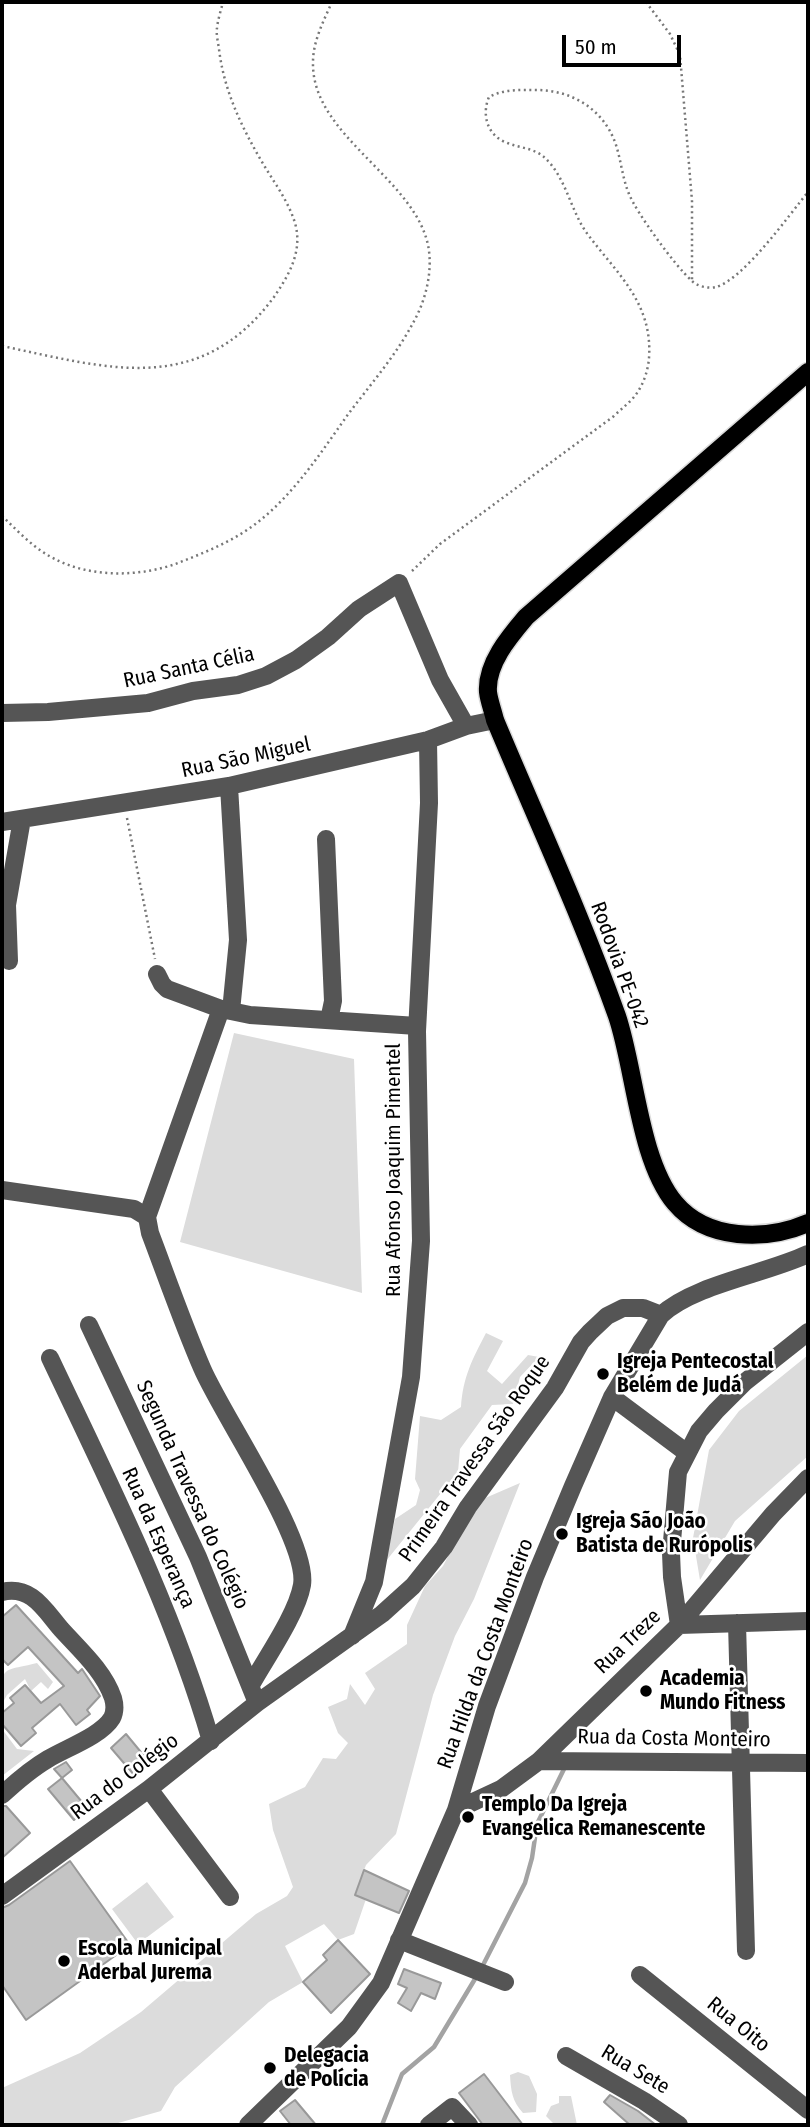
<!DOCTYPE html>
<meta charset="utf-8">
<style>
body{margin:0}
#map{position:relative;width:810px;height:2127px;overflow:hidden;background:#fff;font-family:"Fira Sans Condensed",sans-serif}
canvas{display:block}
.frame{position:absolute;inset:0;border:4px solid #000;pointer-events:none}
.scale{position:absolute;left:562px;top:35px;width:119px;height:32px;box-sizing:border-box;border:4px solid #000;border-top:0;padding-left:9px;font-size:21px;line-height:24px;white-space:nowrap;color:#000;-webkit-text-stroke:5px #fff;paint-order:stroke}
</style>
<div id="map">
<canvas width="810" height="2127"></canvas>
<div class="frame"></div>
<div class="scale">50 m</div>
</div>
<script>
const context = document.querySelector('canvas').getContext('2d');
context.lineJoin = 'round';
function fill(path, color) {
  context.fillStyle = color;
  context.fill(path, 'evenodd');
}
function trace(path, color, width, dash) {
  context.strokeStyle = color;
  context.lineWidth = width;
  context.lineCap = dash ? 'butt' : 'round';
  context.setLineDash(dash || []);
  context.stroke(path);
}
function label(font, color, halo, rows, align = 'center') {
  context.font = font + ' "Fira Sans Condensed",sans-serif';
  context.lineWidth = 5;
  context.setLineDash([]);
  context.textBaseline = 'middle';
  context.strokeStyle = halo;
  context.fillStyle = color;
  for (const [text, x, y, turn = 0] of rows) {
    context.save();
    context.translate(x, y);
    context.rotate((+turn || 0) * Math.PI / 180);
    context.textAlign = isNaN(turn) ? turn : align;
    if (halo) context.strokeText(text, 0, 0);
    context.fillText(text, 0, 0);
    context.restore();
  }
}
fill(new Path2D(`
 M234,1033L354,1059L362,1293L180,1242Z
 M486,1333L503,1341L487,1371L502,1384L528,1355L539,1357L520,1377L513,1404L492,1405L460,1449L458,1472L386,1561L395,1519L416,1505L420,1490L415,1479L420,1416L441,1420L461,1407C463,1377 472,1360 486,1333Z
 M808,1355V1456L735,1521L700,1580L693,1538L709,1450L739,1411Z
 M520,1483L474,1599L455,1636L433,1695L396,1834L366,1865L355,1894L366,1899L354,1934L338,1940L324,1924L285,1946L303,1982L269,2002L175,2087L161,2111L111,2125H2V2088L80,2053L141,2012L256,1914L287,1896L293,1887L273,1830L269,1804L305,1787L323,1758L336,1759L348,1743L338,1733L328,1707L347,1699L350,1684L365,1705L375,1689L365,1673L407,1644V1625L425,1586L443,1566L476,1502Z
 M37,1663L53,1682L48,1689L41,1682L31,1691L25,1679L7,1695L2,1704C2,1664 1,1672 37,1663Z
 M2,1729L17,1749L34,1751L2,1776Z
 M147,1882L174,1917L138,1944L112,1909Z
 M518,2072L529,2076L537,2094L536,2112L523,2113C512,2101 511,2091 510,2075Z
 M559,2096H571L577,2125H555L546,2116L551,2106L559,2103Z`), '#dcdcdc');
trace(new Path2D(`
 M482,1967L525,1883L532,1858L537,1824L564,1769
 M382,2125L402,2074L434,2047L478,1974`), '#a3a3a3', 4.5);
const building = new Path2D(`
 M16,1605L78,1673L82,1669L100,1696L87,1710L90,1714L76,1725L60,1704L32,1728L36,1733L21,1746L2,1724V1713L14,1703L10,1698L25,1685L41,1703L64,1686L28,1647L8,1665L2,1659V1617Z
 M126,1734L150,1763L135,1776L111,1748Z
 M66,1762L72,1770L62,1778L54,1769Z
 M62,1778L87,1808L74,1820L48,1789Z
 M2,1806H6L30,1833L2,1858Z
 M70,1861L130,1945L26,2020L2,1985V1908L9,1905Z
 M364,1870L409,1891L399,1913L355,1895Z
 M338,1940L370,1974L331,2013L303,1982L327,1960L323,1955Z
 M404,1969L441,1983L435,1999L421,1993L411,2011L398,2003L407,1988L398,1984Z
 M484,2074L494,2087L523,2125H483L459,2093Z
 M610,2095L638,2111L656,2125H630L604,2102Z
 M295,2100L316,2125H291L280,2111Z`);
fill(building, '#c4c4c4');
trace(building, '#999', 2);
const major = new Path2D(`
 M808,372L526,617C509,637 486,664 488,692C489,701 493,711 495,720C536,818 581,915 617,1016C635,1069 639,1160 675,1203C707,1241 766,1241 808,1223`);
trace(major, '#dbdbdb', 21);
trace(new Path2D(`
 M646,2L670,34L680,55L692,201V281
 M2,346C107,368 199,398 274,297C289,275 303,251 295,223C289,203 276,185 265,167C243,130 224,92 219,49C218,42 216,34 217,28C218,19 221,10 223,2
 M2,516C18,531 34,549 55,559C91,578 141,577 178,563C206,552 234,541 258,522C295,493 322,451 349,413C371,384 396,355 413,323C425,302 432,275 429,251C420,180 311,137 313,62C313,41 324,20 332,2
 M412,571L440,544L614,416C621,409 628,404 634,397C643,386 648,371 649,358C653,302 616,273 586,232C571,210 566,180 548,161C536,147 520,149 505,142C486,134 482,113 489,97C504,89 520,90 536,90C571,90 602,108 615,142C621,159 622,177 629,194C636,212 676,267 691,280C696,286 708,289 716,287C744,279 789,215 808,192
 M127,818L155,959`), '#777', 2.5, [2, 3.5]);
trace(new Path2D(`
 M2,713L48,712L148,703L193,691L238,685L266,676L296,660L328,637L359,609L399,583L440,680L466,726
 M229,786L238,940L231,1011
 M2,822L229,786L428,740L466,726L495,720
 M326,839L333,1001L329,1020
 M9,961L7,905L22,819
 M157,974L162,984L167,989L221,1009L250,1015L417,1026
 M2,1190L134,1209L147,1217
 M147,1217L150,1233C167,1278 183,1324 202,1368C222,1415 309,1541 302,1585C297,1614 266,1658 251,1685
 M147,1217L221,1009
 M808,1332L745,1382L716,1411L699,1431L678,1472L671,1553L672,1577L679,1625L808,1621
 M50,1358C109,1483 172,1607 211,1741
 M612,1397L687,1453
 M2,1592C31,1585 44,1609 61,1629C79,1649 104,1671 113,1698C115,1705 115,1712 112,1718C101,1736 66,1748 48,1759C31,1769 16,1782 2,1795
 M737,1623L746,1951
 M352,1636L374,1582L411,1377L421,1241L417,1031L429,803L428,740
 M257,1703L382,1614L413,1586L444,1547L468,1507L555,1388L581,1342L590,1332L607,1316L623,1308H643L661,1315
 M539,1761L808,1763
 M149,1789L230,1897
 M456,1810L501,1789L539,1761L679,1625L773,1514L808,1478
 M2,1896L149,1789L257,1703L198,1557L89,1325
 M399,1940L505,1982
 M640,1975L808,2110
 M566,2056L644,2101L679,2125
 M248,2125L349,2027L381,1983L456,1810L487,1706L535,1577L573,1486L612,1397L661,1315C695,1284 766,1274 808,1254
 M429,2125L452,2107L469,2125`), '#555', 18);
trace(major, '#000', 18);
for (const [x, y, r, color] of [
 [603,1374,7,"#000"],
 [562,1534,7,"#000"],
 [646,1691,7,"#000"],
 [468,1817,7,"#000"],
 [64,1961,7,"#000"],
 [270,2068,7,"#000"]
]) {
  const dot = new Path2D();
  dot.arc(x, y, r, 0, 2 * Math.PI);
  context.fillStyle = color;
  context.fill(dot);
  trace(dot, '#fff', 2.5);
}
label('21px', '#000', '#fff', [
 ["Rua Santa Célia",189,668,-12],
 ["Rua São Miguel",246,758,-12],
 ["Rodovia PE-042",619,965,70],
 ["Rua Afonso Joaquim Pimentel",394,1170,-90],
 ["Primeira Travessa São Roque",475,1459,-55],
 ["Segunda Travessa do Colégio",192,1495,66],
 ["Rua da Esperança",158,1538,66],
 ["Rua Treze",628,1642,-44],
 ["Rua Hilda da Costa Monteiro",486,1654,-70],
 ["Rua da Costa Monteiro",674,1739,1],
 ["Rua do Colégio",125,1777,-37],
 ["Rua Oito",738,2025,39],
 ["Rua Sete",635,2070,31]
]);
label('bold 21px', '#000', '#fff', [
 ["Igreja Pentecostal",617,1362],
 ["Belém de Judá",617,1386],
 ["Igreja São João",576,1522],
 ["Batista de Rurópolis",576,1546],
 ["Academia",660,1679],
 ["Mundo Fitness",660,1703],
 ["Templo Da Igreja",482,1805],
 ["Evangelica Remanescente",482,1829],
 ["Escola Municipal",78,1949],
 ["Aderbal Jurema",78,1973],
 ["Delegacia",284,2056],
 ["de Polícia",284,2080]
], 'left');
</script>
